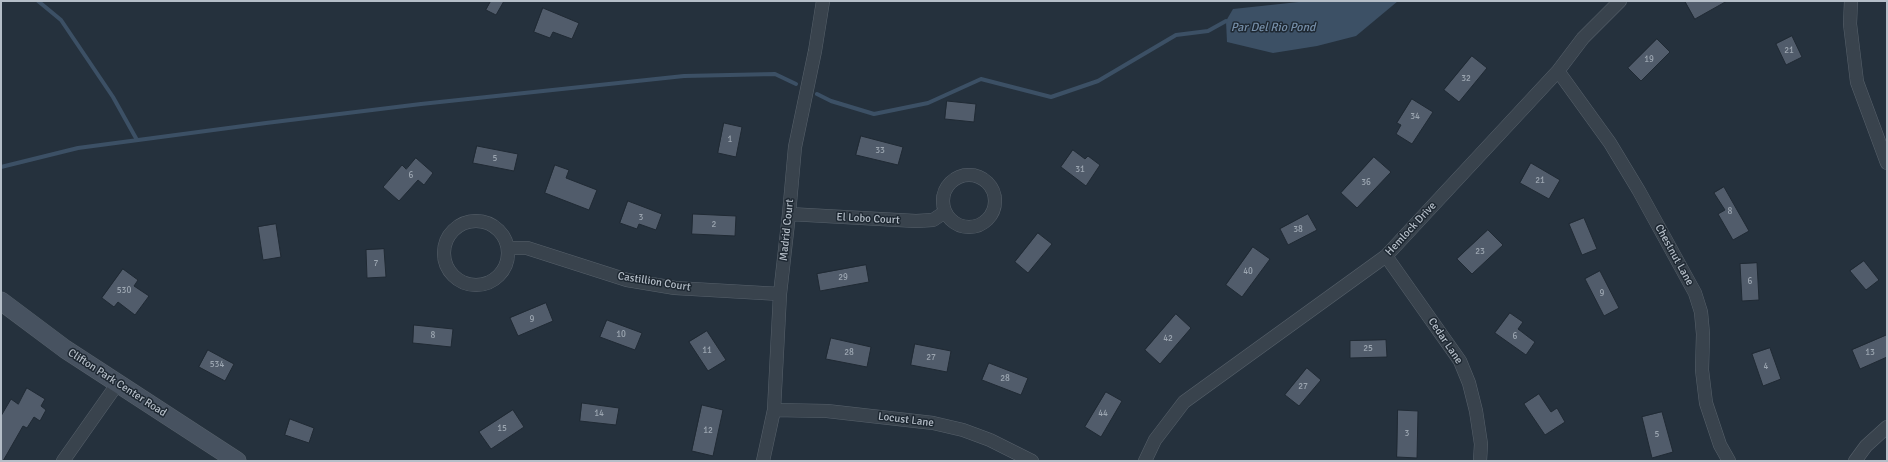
<!DOCTYPE html>
<style>
body{margin:0}
#map{position:relative;width:1888px;height:462px;overflow:hidden;background:#25313d;font-family:Signika,sans-serif}
canvas{display:block}
.frame{position:absolute;inset:0;border:2px solid #b5bec8;pointer-events:none}
</style>
<div id="map">
<canvas width="1888" height="462"></canvas>
<div class="frame"></div>
</div>
<script>
const context = document.querySelector('canvas').getContext('2d');
context.lineJoin = 'round';
function fill(path, color) {
  context.fillStyle = color;
  context.fill(path, 'evenodd');
}
function trace(path, color, width, dash) {
  context.strokeStyle = color;
  context.lineWidth = width;
  context.lineCap = dash ? 'butt' : 'round';
  context.setLineDash(dash || []);
  context.stroke(path);
}
function label(font, color, halo, rows, align = 'center') {
  context.font = font + ' Signika,sans-serif';
  context.lineWidth = 3;
  context.setLineDash([]);
  context.textBaseline = 'middle';
  context.strokeStyle = halo;
  context.fillStyle = color;
  for (const [text, x, y, turn = 0] of rows) {
    context.save();
    context.translate(x, y);
    context.rotate((+turn || 0) * Math.PI / 180);
    context.textAlign = isNaN(turn) ? turn : align;
    if (halo) context.strokeText(text, 0, 0);
    context.fillText(text, 0, 0);
    context.restore();
  }
}
fill(new Path2D(`
 M1308,1H1398L1356,36L1317,46L1273,53L1227,42L1226,21L1233,9Z`), '#3c5065');
trace(new Path2D(`
 M38,1L61,20L113,97L137,140
 M817,94L831,101L874,114L928,103L981,79L1051,97L1098,81L1176,35L1208,31L1226,21
 M1,167L78,148L266,123L421,104L684,76L775,74L796,84`), '#3c5065', 4);
const building = new Path2D(`
 M491,1H504L496,15L486,10Z
 M1685,1H1727L1695,19Z
 M543,8L579,23L572,39L553,32L550,38L534,32Z
 M1792,36L1802,57L1786,65L1776,44Z
 M1657,39L1670,52L1641,81L1628,68Z
 M1472,56L1487,68L1459,102L1444,90Z
 M1412,99L1433,112L1412,144L1396,134L1401,125L1397,123Z
 M947,101L976,104L974,122L945,119Z
 M724,123L742,127L736,157L718,153Z
 M861,136L903,147L898,165L856,155Z
 M477,146L518,154L514,171L473,163Z
 M1073,150L1085,159L1088,156L1100,165L1086,186L1061,167Z
 M1374,157L1391,172L1357,208L1341,193Z
 M416,158L433,173L424,185L418,180L399,201L383,187L402,165L406,169Z
 M1531,163L1560,180L1549,199L1520,183Z
 M555,165L569,170L566,178L597,190L589,210L545,193Z
 M1724,187L1749,231L1733,240L1718,214L1725,210L1714,193Z
 M628,201L662,214L656,230L639,224L637,229L620,223Z
 M693,214L736,216L735,236L692,234Z
 M1308,214L1317,230L1288,245L1280,229Z
 M1584,218L1597,249L1582,255L1569,224Z
 M276,224L281,257L263,260L258,227Z
 M1488,230L1503,245L1472,274L1457,259Z
 M1038,233L1052,244L1028,273L1015,262Z
 M1253,247L1270,259L1242,297L1226,285Z
 M384,249L386,277L367,278L366,250Z
 M1864,261L1879,280L1866,290L1850,271Z
 M1757,263L1759,300L1742,301L1740,264Z
 M866,265L869,282L820,291L817,274Z
 M123,269L138,280L134,286L149,296L135,315L118,302L114,307L102,298Z
 M1600,271L1619,308L1604,316L1585,279Z
 M546,303L553,321L518,336L510,318Z
 M1510,313L1523,322L1518,329L1535,342L1526,355L1495,333Z
 M1176,314L1191,328L1160,364L1145,350Z
 M607,320L642,333L635,350L600,337Z
 M414,325L453,329L451,347L413,343Z
 M707,331L726,360L708,371L689,342Z
 M1887,335V357L1860,369L1852,350Z
 M831,338L871,347L867,367L826,359Z
 M1386,340L1387,357L1350,358V341Z
 M915,344L951,351L947,372L911,365Z
 M1770,348L1781,379L1763,386L1752,354Z
 M208,350L234,364L225,381L199,367Z
 M989,363L1028,378L1021,395L982,380Z
 M1307,368L1321,380L1299,406L1285,395Z
 M27,388L45,399L41,406L46,410L40,421L34,417L27,428L23,426L3,461H1V416L11,399L18,404Z
 M1106,392L1122,401L1101,437L1085,427Z
 M1539,394L1551,412L1557,408L1565,422L1545,435L1524,404Z
 M582,403L619,408L616,425L580,421Z
 M702,405L723,410L713,456L692,451Z
 M513,410L524,427L491,449L479,432Z
 M1398,410L1418,411L1417,458L1397,457Z
 M1662,412L1673,452L1652,458L1642,417Z
 M290,419L314,428L309,443L285,435Z`);
fill(building, '#515c6b');
trace(building, '#202a34', 1);
const street = new Path2D(`
 M1851,1L1850,24L1857,82L1887,163
 M1558,71L1610,143L1639,191L1695,293L1701,312L1703,334L1702,370L1706,403L1720,445L1729,461
 M943 201a26 26 0 1 1 52 0a26 26 0 1 1-52 0Z
 M789,214L916,221L933,220L945,212
 M444 253a32 32 0 1 1 64 0a32 32 0 1 1-64 0Z
 M508,248H527L627,280L675,288L780,294
 M1386,256L1460,361L1469,383L1476,411L1481,444L1480,461
 M774,410L827,411L933,423L963,430L990,440L1032,461
 M63,461L118,383
 M763,461L774,410L780,294L789,214L795,147L815,51L823,1
 M1145,461L1155,440L1184,402L1386,256L1558,71L1583,38L1620,1
 M1855,461L1866,446L1887,427`);
const secondary = new Path2D(`
 M1,301L65,349L237,461`);
trace(street, '#57616b', 14);
trace(secondary, '#57616b', 19);
trace(street, '#39434d', 13);
trace(secondary, '#475260', 18);
label('9px', '#9ca6b1', null, [
 ["21",1789,51],
 ["19",1649,60],
 ["32",1466,79],
 ["34",1415,117],
 ["1",730,140],
 ["33",880,151],
 ["5",495,159],
 ["31",1080,170],
 ["6",411,176],
 ["21",1540,181],
 ["36",1366,183],
 ["8",1730,212],
 ["3",641,218],
 ["2",714,225],
 ["38",1298,230],
 ["23",1480,252],
 ["7",376,264],
 ["40",1248,272],
 ["29",843,278],
 ["6",1750,282],
 ["530",124,291],
 ["9",1602,294],
 ["9",532,320],
 ["10",621,335],
 ["8",433,336],
 ["6",1515,337],
 ["42",1168,339],
 ["25",1368,349],
 ["11",707,351],
 ["28",849,353],
 ["13",1870,353],
 ["27",931,358],
 ["534",217,365],
 ["4",1766,367],
 ["28",1005,379],
 ["27",1303,387],
 ["14",599,414],
 ["44",1103,414],
 ["15",502,429],
 ["12",708,431],
 ["3",1407,434],
 ["5",1657,435]
]);
label('11px', '#b5bec8', '#1e2832', [
 ["El Lobo Court",868,219,3],
 ["Hemlock Drive",1411,229,-47],
 ["Madrid Court",787,230,-84],
 ["Chestnut Lane",1674,255,61],
 ["Castillion Court",654,282,9],
 ["Cedar Lane",1445,341,56],
 ["Clifton Park Center Road",117,383,33],
 ["Locust Lane",906,420,7]
]);
label('italic 12px', '#7790aa', '#1e2832', [
 ["Par Del Rio Pond",1273,28]
]);
</script>
